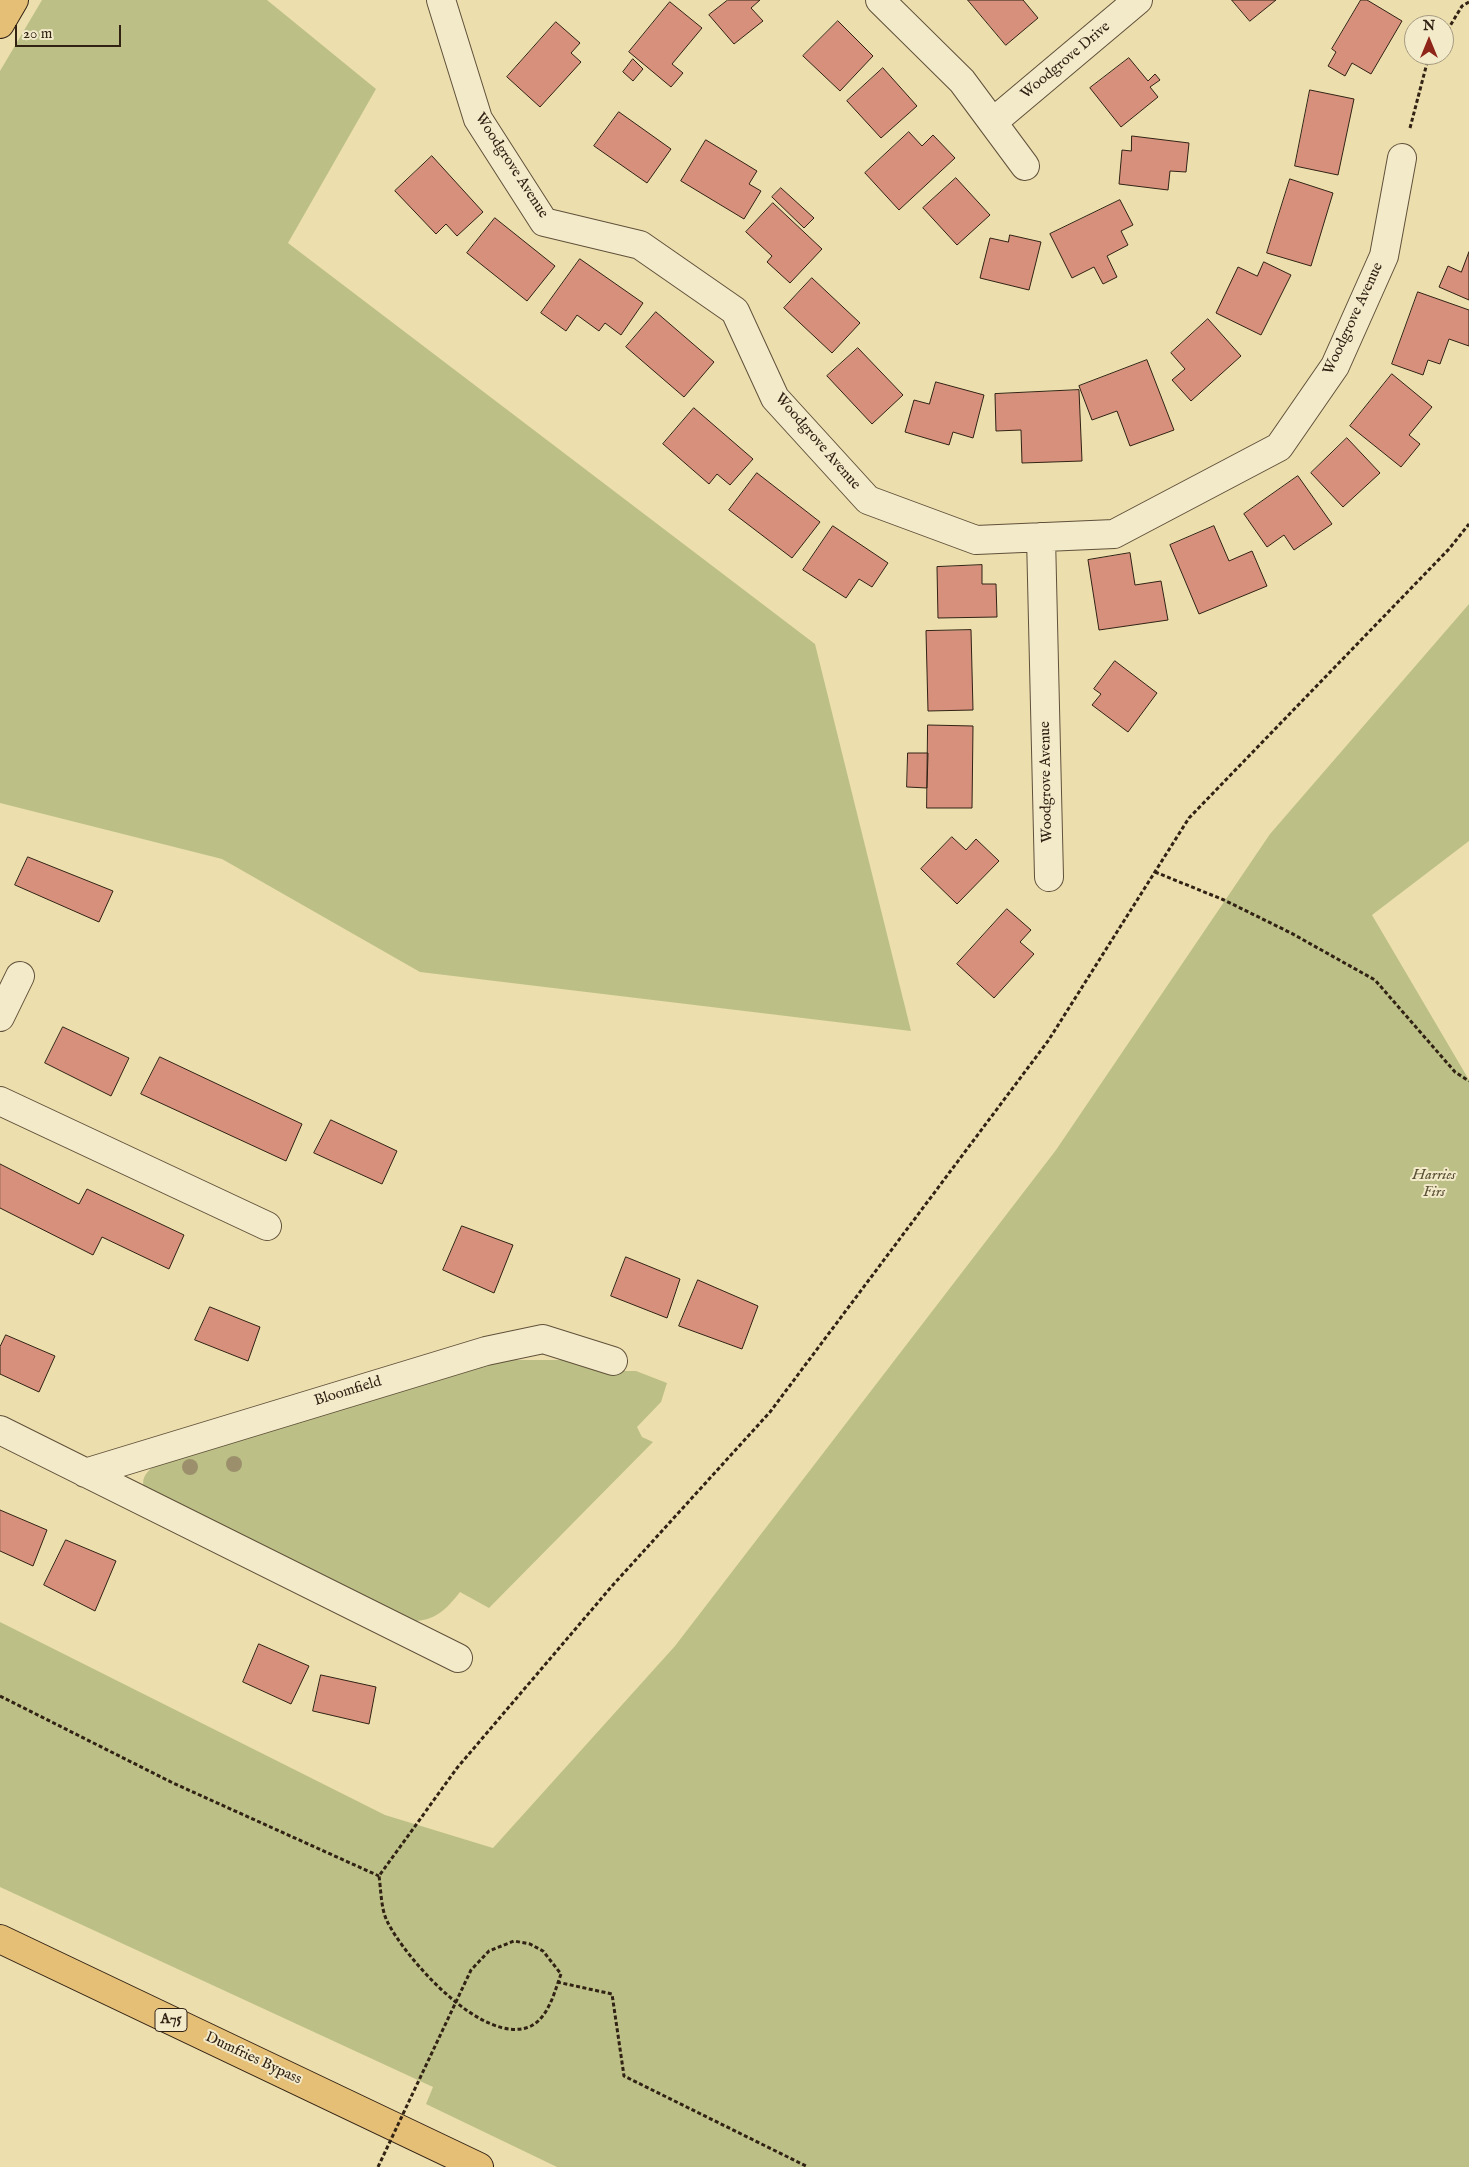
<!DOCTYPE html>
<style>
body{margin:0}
#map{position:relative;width:1469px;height:2167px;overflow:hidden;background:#ecdead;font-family:"IM FELL English",serif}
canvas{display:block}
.north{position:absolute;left:1404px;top:15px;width:50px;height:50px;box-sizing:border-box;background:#f3eaca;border:1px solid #a59a81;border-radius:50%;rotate:0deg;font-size:14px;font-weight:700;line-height:20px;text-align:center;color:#312214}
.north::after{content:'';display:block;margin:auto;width:18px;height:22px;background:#8f2418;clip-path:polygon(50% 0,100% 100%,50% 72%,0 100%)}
.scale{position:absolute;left:15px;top:25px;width:106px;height:22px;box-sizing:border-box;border:2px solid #312214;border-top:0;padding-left:6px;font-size:15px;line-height:18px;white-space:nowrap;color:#312214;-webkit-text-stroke:4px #f3eaca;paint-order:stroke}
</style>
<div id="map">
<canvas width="1469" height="2167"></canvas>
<div class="north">N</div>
<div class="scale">20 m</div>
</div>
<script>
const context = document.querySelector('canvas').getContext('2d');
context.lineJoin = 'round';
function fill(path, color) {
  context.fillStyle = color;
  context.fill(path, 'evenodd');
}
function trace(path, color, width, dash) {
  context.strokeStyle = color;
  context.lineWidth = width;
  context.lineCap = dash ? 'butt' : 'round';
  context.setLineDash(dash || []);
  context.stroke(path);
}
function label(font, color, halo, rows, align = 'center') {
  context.font = font + ' "IM FELL English",serif';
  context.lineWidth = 4;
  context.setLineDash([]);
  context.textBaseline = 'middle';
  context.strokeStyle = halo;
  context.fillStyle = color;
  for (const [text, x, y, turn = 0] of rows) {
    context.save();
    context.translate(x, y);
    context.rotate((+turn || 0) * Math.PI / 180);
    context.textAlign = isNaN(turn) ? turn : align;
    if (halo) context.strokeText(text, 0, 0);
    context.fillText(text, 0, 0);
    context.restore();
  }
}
fill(new Path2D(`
 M42,0H267L376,89L288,243L815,644L911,1031L420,972L222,859L0,803V71Z
 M1469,604V841L1372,915L1469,1080V2167H557L426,2104L433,2087L0,1887V1622L385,1815L493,1848L675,1646L1056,1150L1270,834Z
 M494,1360H568L604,1371H636L667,1383L661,1402L637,1427L642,1437L653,1442L489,1608L460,1592C446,1610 434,1622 410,1621L144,1488C139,1472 158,1464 170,1456Z`), '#bcc087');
const building = new Path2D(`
 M728,0H760L751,8L763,21L734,44L709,15Z
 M968,0H1023L1038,18L1006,45Z
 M1232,0H1276L1250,21Z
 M1361,0H1367L1402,21L1371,74L1352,63L1345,76L1328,66L1336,52L1332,49Z
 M670,2L702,28L672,64L683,73L671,87L629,52Z
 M838,21L873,56L840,91L803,56Z
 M556,22L580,43L571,53L581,62L540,107L507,77Z
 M1129,58L1148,81L1155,74L1160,80L1150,87L1158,97L1121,127L1090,88Z
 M633,59L643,69L633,81L623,72Z
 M883,68L917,106L881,138L847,101Z
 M1310,90L1354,99L1338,175L1295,166Z
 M619,112L671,149L647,183L594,146Z
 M909,132L922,146L933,135L955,158L899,210L865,173Z
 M1132,136L1189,143L1186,172L1170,171L1168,190L1119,184L1122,150L1131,151Z
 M706,140L757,171L749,184L761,191L744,219L681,181Z
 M432,156L483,212L457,236L446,224L436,234L395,191Z
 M956,178L990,215L957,245L923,208Z
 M1290,179L1333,193L1311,266L1267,253Z
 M781,188L814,218L804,228L772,197Z
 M1120,200L1133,225L1121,231L1128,245L1107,256L1117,277L1103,284L1094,267L1072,278L1050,234Z
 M773,203L822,249L790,283L767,262L772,256L746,232Z
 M495,218L555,266L527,301L467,253Z
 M1010,235L1041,242L1029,290L980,278L990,238L1008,242Z
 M1469,252V300L1439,287L1448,266L1461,272Z
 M580,259L643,303L621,335L605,323L599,331L577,315L566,331L541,313Z
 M1264,262L1291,275L1261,335L1216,313L1238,267L1257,276Z
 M812,278L860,323L832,353L784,308Z
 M1418,292L1469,310V346L1449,339L1440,364L1428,360L1423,375L1392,364Z
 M656,312L714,362L684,397L626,347Z
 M1208,319L1241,356L1191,401L1172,380L1185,369L1171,353Z
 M858,348L903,395L872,424L827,376Z
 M1147,360L1174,430L1130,446L1117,411L1092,420L1079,386Z
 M1392,374L1432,407L1409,435L1420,444L1401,467L1350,426Z
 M936,382L984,395L973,438L953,432L949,445L905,432L914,400L929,404Z
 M1079,390L1082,461L1022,463L1021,430L996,431L995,394Z
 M694,408L753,459L730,485L717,474L709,484L663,444Z
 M1347,438L1380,473L1343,507L1311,473Z
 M757,473L820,522L792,558L729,510Z
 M1298,476L1332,524L1294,550L1284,535L1267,547L1244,514Z
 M833,526L888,563L872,587L859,579L846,598L803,570Z
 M1214,526L1229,561L1252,551L1267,586L1199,614L1170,545Z
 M1130,553L1135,585L1161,581L1168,620L1099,630L1088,560Z
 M982,565V584H996L997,617L938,618L937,567Z
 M971,630L973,710L928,711L926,631Z
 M1115,661L1157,693L1128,732L1092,705L1101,694L1094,689Z
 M928,725L973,726L972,808H927Z
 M908,753H928L927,788L907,787Z
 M952,837L966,850L976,839L999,861L957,904L921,869Z
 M28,857L113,891L99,922L15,885Z
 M1007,909L1031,930L1020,942L1034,954L994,998L957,964Z
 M63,1027L129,1058L111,1096L45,1063Z
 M160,1057L302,1124L286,1161L141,1094Z
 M331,1120L397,1151L382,1184L314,1153Z
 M0,1164L79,1204L87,1189L184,1235L169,1269L102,1237L93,1255L0,1208Z
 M462,1226L513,1245L494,1293L443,1270Z
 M626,1257L680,1279L667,1318L611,1296Z
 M698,1280L758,1306L742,1349L679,1326Z
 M210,1307L260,1327L248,1361L195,1340Z
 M6,1335L55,1356L39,1392L0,1374V1347Z
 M0,1510L47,1530L33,1566L0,1551Z
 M66,1540L116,1561L95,1611L44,1585Z
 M259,1644L309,1666L291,1704L243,1682Z
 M321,1675L376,1687L369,1724L313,1711Z`);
fill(building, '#d6907c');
trace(building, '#312214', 1);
const street = new Path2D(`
 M441,0L478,119L544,222L640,245L735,311L775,398L868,500L976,540L1114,534L1279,447L1335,366L1384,256L1402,158
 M880,0L962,81L1025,166
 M993,122L1138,0
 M1041,537L1049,877
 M0,1017L20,976
 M0,1101L267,1226
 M0,1430L458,1658
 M85,1473L486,1351L543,1339L613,1361`);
const highway = new Path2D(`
 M0,24L14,0
 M0,1939L479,2167`);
trace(street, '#60513a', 30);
trace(highway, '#312214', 30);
trace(new Path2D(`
 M1444,36L1462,6L1469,2
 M1410,128L1427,63L1432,55
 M1155,872L1224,900L1291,933L1375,980L1455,1072L1469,1081
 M0,1696L173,1783L379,1876
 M561,1974C555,1990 549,2017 531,2026C484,2048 405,1958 387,1921C381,1909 381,1890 379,1876L457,1768L612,1586L770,1412L1048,1041L1189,818L1449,549L1469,524
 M557,1982L612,1994L624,2076L808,2167`), '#312214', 3, [4, 2.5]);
trace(street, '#f3eaca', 28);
trace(highway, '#e6bf76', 28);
trace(new Path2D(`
 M378,2167L471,1970L489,1951L514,1941L530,1944L543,1951L561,1974`), '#312214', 3, [4, 2.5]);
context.fillStyle = '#9c906c';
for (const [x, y] of [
 [234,1464],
 [190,1467]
]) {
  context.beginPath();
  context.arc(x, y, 8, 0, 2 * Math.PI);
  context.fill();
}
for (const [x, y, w] of [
 [171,2020,32]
]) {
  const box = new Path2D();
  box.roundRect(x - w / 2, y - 11.5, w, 23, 4);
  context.fillStyle = '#f3eaca';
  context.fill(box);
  trace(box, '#312214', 1);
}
label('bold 14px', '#312214', null, [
 ["A75",171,2020]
]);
label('15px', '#312214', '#f3eaca', [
 ["Woodgrove Drive",1066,61,-40],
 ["Woodgrove Avenue",511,166,57],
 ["Woodgrove Avenue",1354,319,-65],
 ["Woodgrove Avenue",817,442,49],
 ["Woodgrove Avenue",1047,782,-91],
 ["Bloomfield",348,1392,-17],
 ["Dumfries Bypass",253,2059,25]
]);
label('italic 15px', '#5b5136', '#f3eaca', [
 ["Harries",1434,1176],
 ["Firs",1434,1193]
]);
</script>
